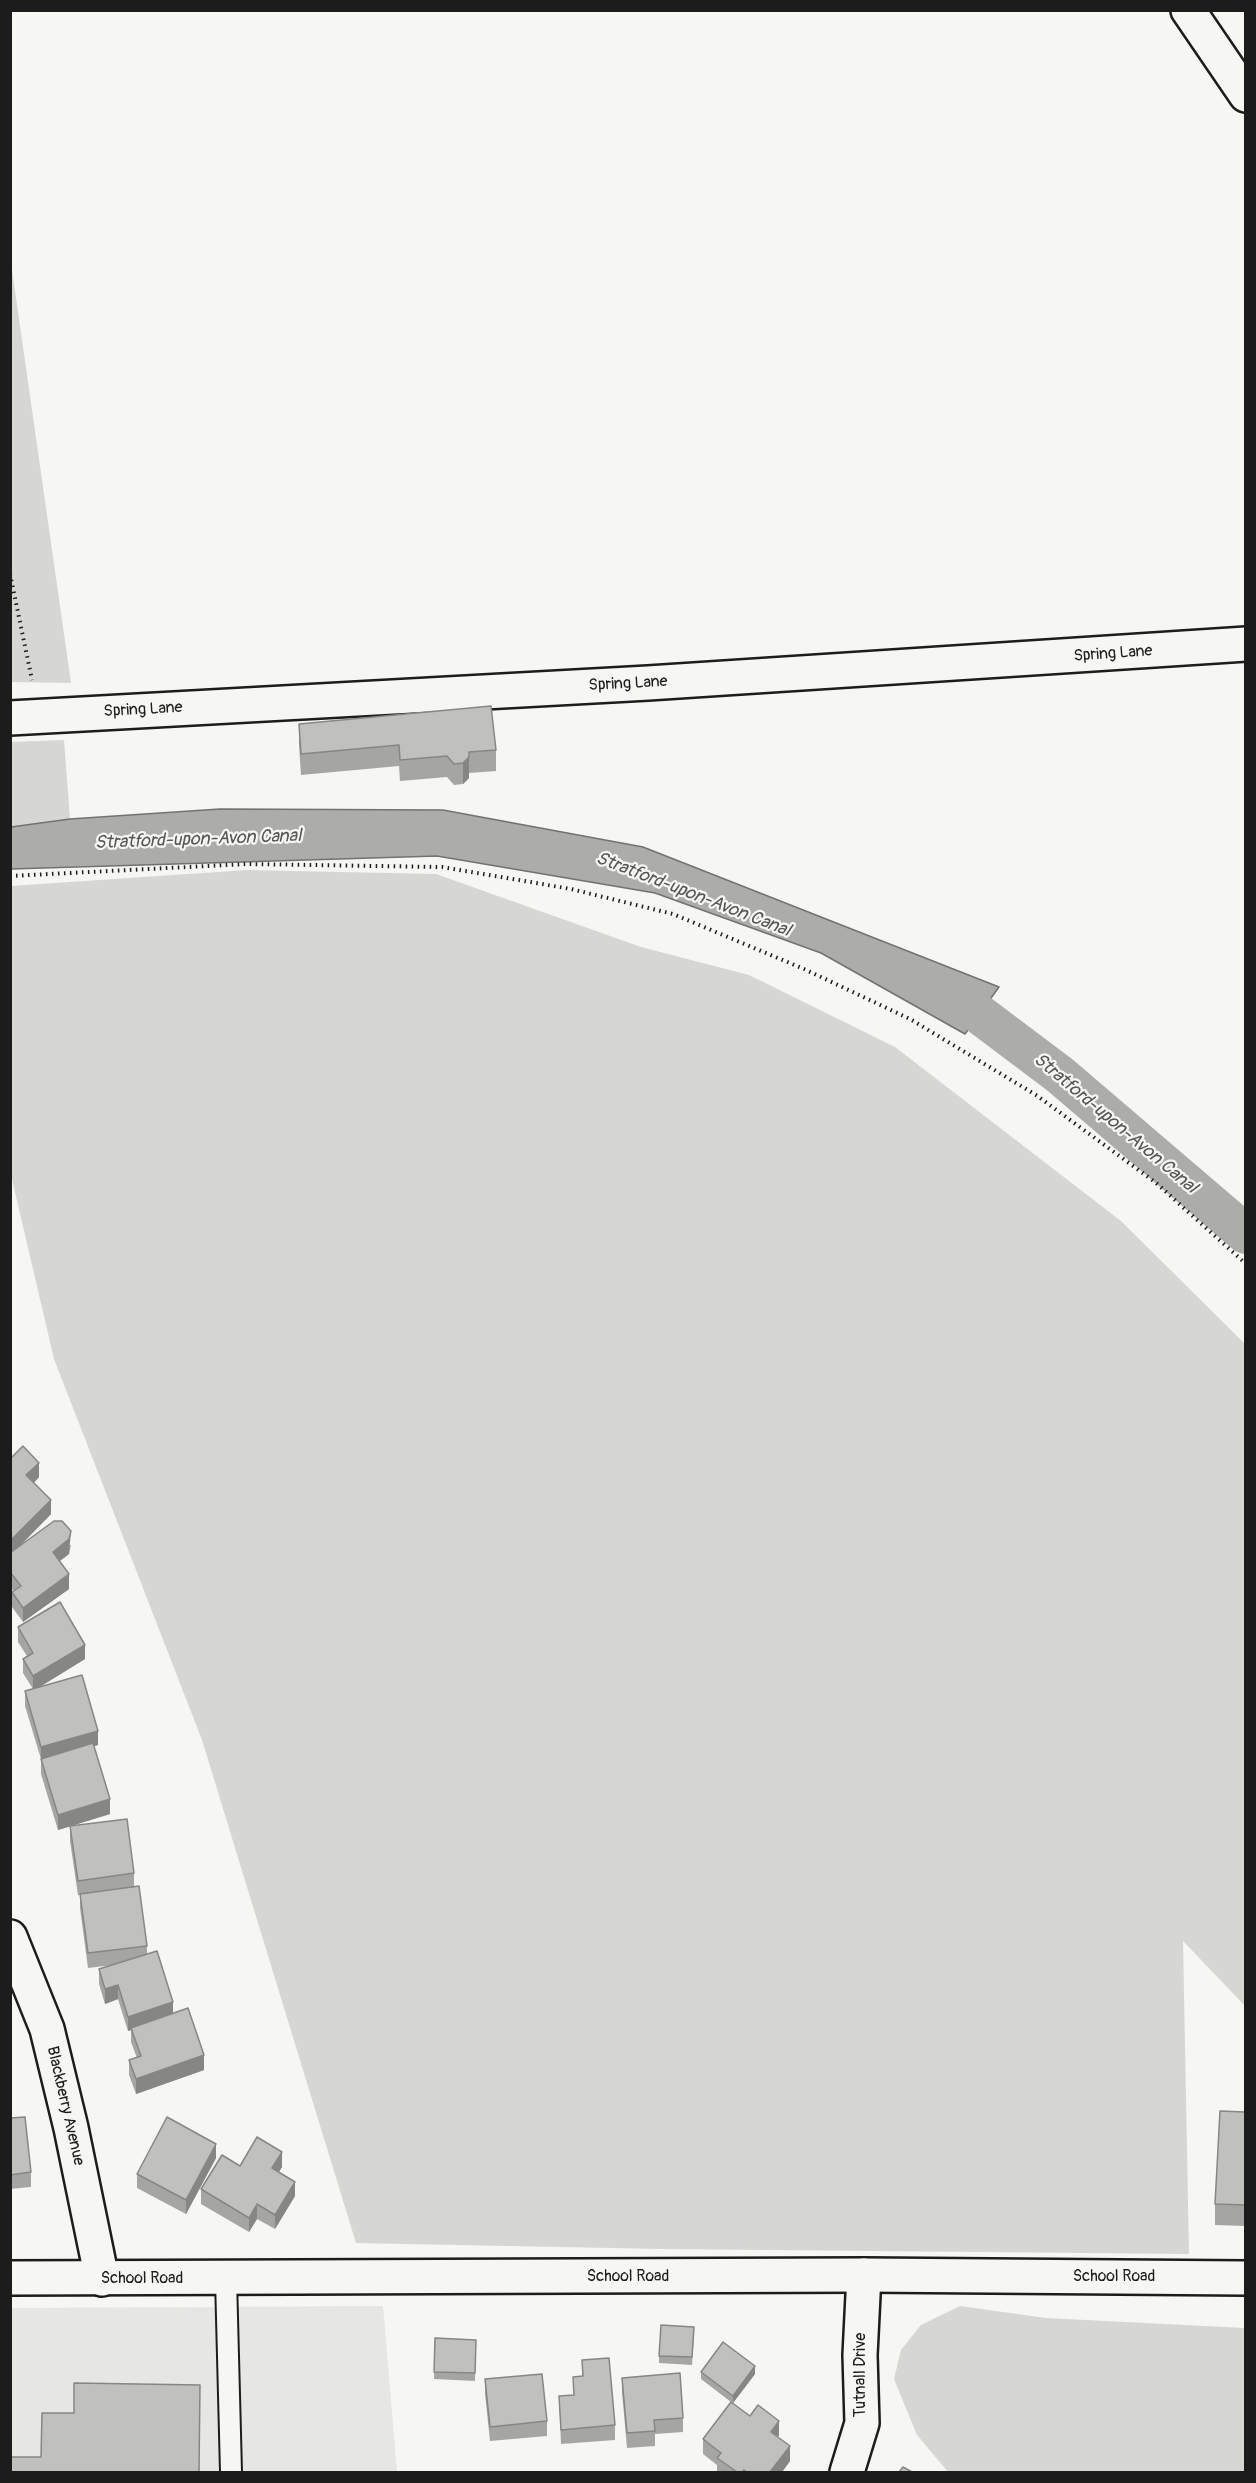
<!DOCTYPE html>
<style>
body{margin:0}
#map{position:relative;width:1256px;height:2483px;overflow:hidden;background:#f6f6f2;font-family:Pangolin,sans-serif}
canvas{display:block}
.frame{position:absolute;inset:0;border:12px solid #1c1c1c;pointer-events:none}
</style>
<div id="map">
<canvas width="1256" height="2483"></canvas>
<div class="frame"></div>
</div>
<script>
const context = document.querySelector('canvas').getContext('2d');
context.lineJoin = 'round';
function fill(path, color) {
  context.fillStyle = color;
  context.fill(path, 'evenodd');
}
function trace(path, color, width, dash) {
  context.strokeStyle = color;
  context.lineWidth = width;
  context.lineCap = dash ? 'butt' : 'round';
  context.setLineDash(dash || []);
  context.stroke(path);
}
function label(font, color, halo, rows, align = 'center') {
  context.font = font + ' Pangolin,sans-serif';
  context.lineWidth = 4.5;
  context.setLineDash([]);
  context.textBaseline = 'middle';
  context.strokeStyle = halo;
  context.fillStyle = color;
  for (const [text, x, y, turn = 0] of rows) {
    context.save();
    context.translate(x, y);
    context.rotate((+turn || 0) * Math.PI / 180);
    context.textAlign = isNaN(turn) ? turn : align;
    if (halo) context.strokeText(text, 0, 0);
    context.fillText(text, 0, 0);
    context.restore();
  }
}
fill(new Path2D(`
 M383,2306L397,2472H11L10,2308Z`), '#e6e6e2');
fill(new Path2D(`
 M10,263H11L71,683L11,682Z
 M64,740L70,819L11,827V742Z
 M247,870L436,874L641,947L749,975L895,1047L1121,1221L1245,1344V2006L1183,1941L1189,2254L662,2249L356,2243L202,1740L54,1359L11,1175V886Z
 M960,2306L1046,2318L1245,2328V2472H948L917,2435L894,2379L901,2350L921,2325Z`), '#d6d6d2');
const water = new Path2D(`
 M220,809L443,810L643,847L999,987L965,1034L821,953L655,893L437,856L11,869V827L70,819Z`);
fill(water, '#acaca9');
trace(water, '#727271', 1.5);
trace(new Path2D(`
 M929,989L963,1002L1060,1075L1246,1234`), '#acaca9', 40);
const service = new Path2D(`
 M226,2279L231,2472`);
const minor = new Path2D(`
 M10,1937L47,2029L71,2128L102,2279
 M847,2472L862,2423L860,2355L864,2275`);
const tertiary = new Path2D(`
 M10,2278L864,2275L1246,2278`);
const secondary = new Path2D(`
 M1188,10L1246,95
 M10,718L648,683L1246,644`);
trace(service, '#1c1c1c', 24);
trace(minor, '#1c1c1c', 38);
trace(tertiary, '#1c1c1c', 38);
trace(secondary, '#1c1c1c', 38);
trace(new Path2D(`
 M10,574L32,680
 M10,876L247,864L442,867L571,889L673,914L804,969L910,1019L1036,1095L1155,1182L1246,1264`), '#1c1c1c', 4, [1.5, 4.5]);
trace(service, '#f6f6f2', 20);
trace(minor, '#f6f6f2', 33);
trace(tertiary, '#f6f6f2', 33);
trace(secondary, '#f6f6f2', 33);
fill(new Path2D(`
 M299,724L496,750V771L469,773V778L463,784L454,785L447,777L400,781L399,766L301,775L299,745Z
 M10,1459L39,1477L34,1483L51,1514L19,1547L71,1545L69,1554L60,1561L69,1589L23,1622L12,1607V1592L14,1591L10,1587Z
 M18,1627L85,1659L38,1688L98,1745L94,1746L110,1814L58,1830L41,1774V1759L25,1706V1691L33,1689L23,1673V1659L27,1656L18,1642Z
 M70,1826L134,1873V1887L147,1946V1954L173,2013L204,2070L136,2094L129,2075V2060L137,2058L131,2042V2030L128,2031L118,1999L105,2004L99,1984V1969L113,1965L88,1968L80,1908V1895H78L70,1841Z
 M1245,2112V2226L1215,2225V2204Z
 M10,2118L31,2172V2187L10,2189Z
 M216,2158L186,2214L137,2188V2174Z
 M240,2166L282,2167L279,2172L295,2196L275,2229L257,2219L249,2232L201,2204V2189Z
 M694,2335L692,2365L659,2363V2356Z
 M435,2338L476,2340L475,2381L434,2379Z
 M582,2360L615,2425V2440L561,2444L559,2396L573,2395V2377L582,2376Z
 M701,2372L755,2374L733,2403L750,2416L779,2435L778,2437L790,2461L782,2472H717V2465L703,2454V2439L731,2402L701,2379Z
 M622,2378L683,2418V2432L655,2434V2446L627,2448L622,2392Z
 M485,2379L547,2421V2436L490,2441L485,2394Z`), '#a5a5a3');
fill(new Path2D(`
 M469,757V778L463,784V763Z
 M39,1463V1477L26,1490V1475Z
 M51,1500V1514L11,1555V1540Z
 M71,1531L69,1554L53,1566V1552Z
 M69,1574V1589L23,1622V1608Z
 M85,1645V1659L33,1691V1676Z
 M98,1731V1745L41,1762V1747Z
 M110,1799V1814L58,1830V1815Z
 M118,1985V1999L105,2004V1989Z
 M173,2002V2017L131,2028V2030L128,2031V2017Z
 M204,2055V2070L136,2094V2079Z
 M216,2144V2158L186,2214V2200Z
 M282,2152V2167L272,2182V2168Z
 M295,2182V2196L275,2229V2215Z
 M257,2204V2219L249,2232V2218Z
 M755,2366V2374L733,2403V2396Z
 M779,2421V2435L771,2446V2432Z
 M790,2446V2461L782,2472H770Z`), '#868684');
const building = new Path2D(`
 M491,706L496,750L469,752V757L463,763L454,764L447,756L400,760L399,745L301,754L299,724Z
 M23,1446L39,1463L26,1475L51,1500L11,1540L10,1459Z
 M54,1521H62L71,1531L69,1539L53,1552L69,1574L23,1608L12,1592L21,1586L10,1572V1553Z
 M60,1602L85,1645L33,1676L23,1659L33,1653L18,1627Z
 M82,1675L98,1731L41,1747L25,1691Z
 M93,1743L110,1799L58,1815L41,1759Z
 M127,1819L134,1873L78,1881L70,1826Z
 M139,1886L147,1946L88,1953L80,1894Z
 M157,1951L173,2002L128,2017L118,1985L105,1989L99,1969Z
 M188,2008L204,2055L136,2079L129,2060L141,2056L131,2028Z
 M1220,2111L1245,2112V2205L1215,2204Z
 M25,2117L31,2172L10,2175V2118Z
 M167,2117L216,2144L186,2200L137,2174Z
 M257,2137L282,2152L272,2168L295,2182L275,2215L257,2204L249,2218L201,2189L222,2155L240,2166Z
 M661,2325L694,2327L692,2357L659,2356Z
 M435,2338L476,2340L475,2373L434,2372Z
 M723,2342L755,2366L733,2396L701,2372Z
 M609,2358L615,2425L561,2430L559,2396L574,2395L573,2377L583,2376L582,2360Z
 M680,2373L683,2418L654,2420L655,2431L627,2433L622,2378Z
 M542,2374L547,2421L490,2427L485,2379Z
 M74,2383L200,2385L199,2472H10V2457H41L42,2413H74Z
 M731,2402L750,2416L758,2405L779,2421L771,2432L790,2446L770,2472H747L744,2470L742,2472H737L717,2458L721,2453L703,2439Z
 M903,2467L912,2472H899Z`);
fill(building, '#c0c0bd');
trace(building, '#868684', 1.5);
label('16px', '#1c1c1c', '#f6f6f2', [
 ["Spring Lane",1113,654,-4],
 ["Spring Lane",628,684,-3],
 ["Spring Lane",143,710,-3],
 ["Blackberry Avenue",65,2106,77],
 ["School Road",628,2277],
 ["School Road",1114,2277],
 ["School Road",142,2279],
 ["Tutnall Drive",861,2375,-90]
]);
label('italic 18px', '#565654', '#f6f6f2', [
 ["Stratford-upon-Avon Canal",198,840,-2],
 ["Stratford-upon-Avon Canal",693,895,21],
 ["Stratford-upon-Avon Canal",1115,1124,40]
]);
</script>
